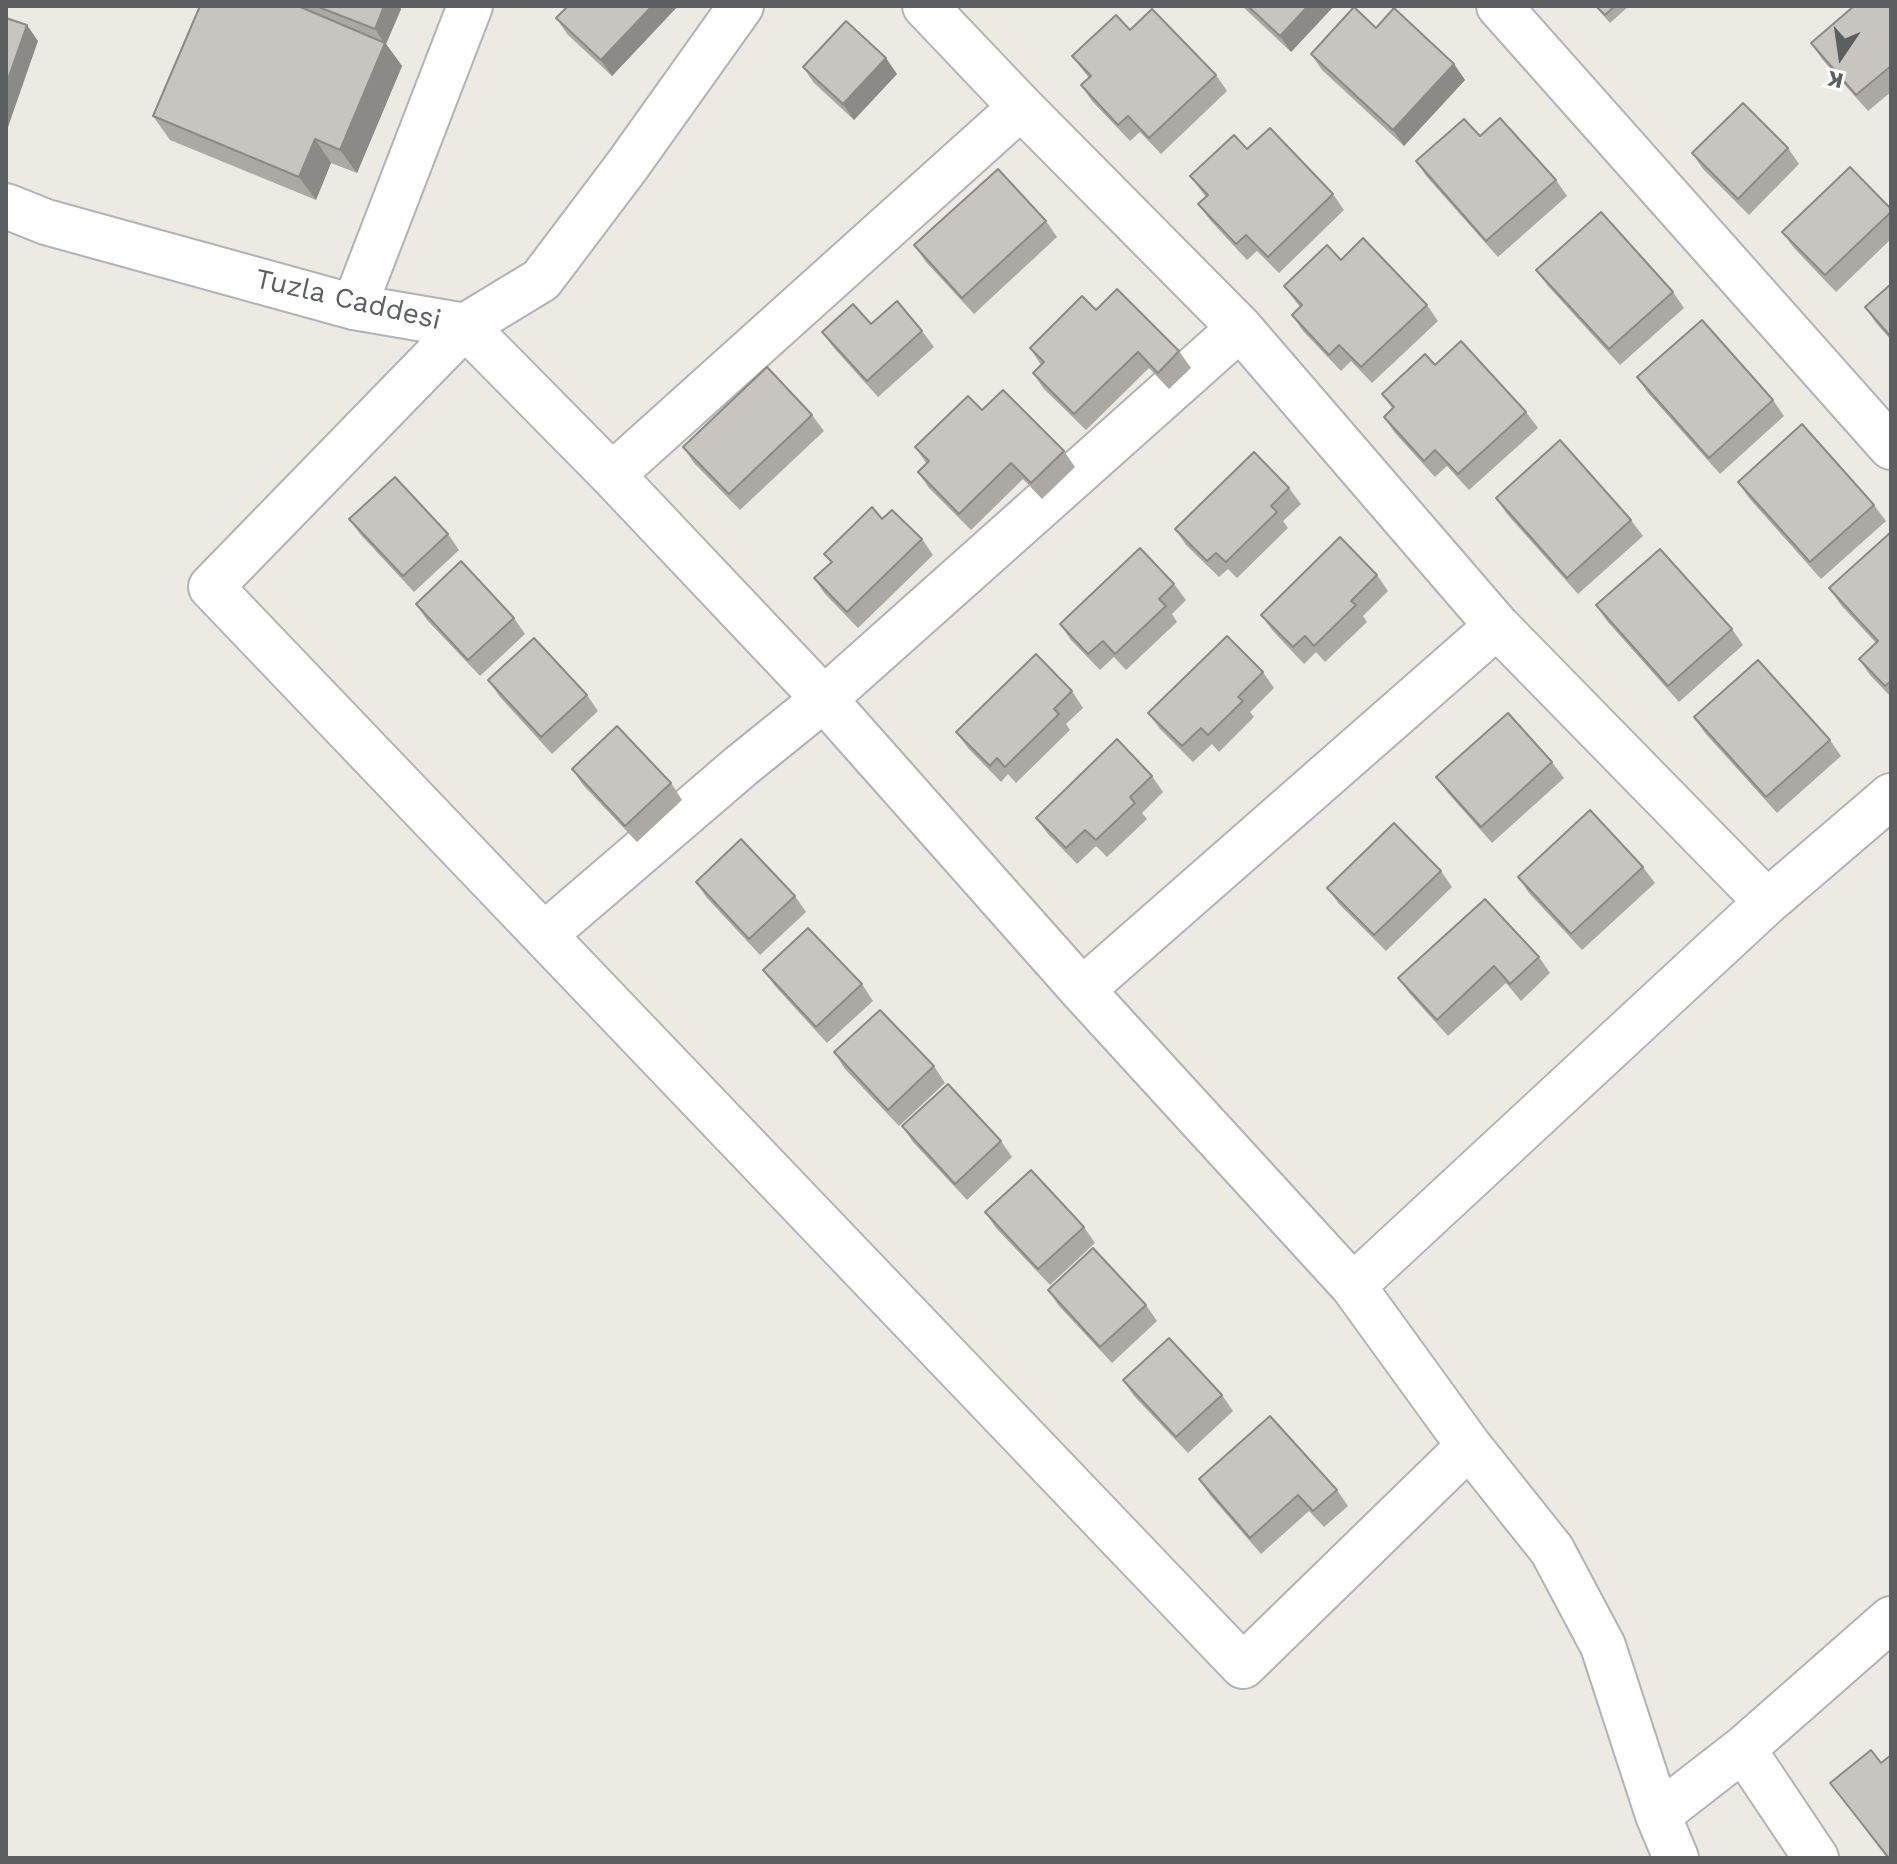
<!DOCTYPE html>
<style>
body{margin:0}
#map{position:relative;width:1897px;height:1864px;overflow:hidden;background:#eceae3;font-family:"Work Sans",sans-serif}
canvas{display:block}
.frame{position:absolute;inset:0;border:8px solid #5b5f62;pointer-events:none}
.north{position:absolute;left:1801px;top:16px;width:80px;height:80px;-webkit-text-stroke:6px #fff;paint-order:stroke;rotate:193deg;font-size:22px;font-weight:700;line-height:32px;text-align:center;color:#5b5f62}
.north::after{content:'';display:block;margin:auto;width:28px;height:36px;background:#5b5f62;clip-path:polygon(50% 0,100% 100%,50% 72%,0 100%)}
</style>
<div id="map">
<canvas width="1897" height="1864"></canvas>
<div class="frame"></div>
<div class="north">K</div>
</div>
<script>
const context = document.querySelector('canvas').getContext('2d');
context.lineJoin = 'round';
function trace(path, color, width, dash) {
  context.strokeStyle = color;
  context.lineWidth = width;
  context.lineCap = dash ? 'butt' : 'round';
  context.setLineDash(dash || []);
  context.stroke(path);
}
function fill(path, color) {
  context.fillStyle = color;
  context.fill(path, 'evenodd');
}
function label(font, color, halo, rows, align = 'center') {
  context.font = font + ' "Work Sans",sans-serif';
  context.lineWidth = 6;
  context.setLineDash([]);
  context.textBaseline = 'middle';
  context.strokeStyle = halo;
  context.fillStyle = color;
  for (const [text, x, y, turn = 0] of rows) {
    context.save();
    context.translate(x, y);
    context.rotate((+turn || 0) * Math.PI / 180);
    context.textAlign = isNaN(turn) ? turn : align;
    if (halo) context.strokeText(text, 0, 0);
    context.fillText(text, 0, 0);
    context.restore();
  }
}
const street = new Path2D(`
 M925,6L1021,107L1240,328L1497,626L1767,902
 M1499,6L1891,447
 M354,307L470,6
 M612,475L1021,107
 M544,935L741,766L824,699L1240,328
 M1082,990L1497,626
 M1353,1286L1767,902L1891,796
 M1469,1446L1243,1666L211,587L465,326L612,475L824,699L1082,990L1353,1286L1469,1446L1552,1550L1603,1646L1658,1815L1676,1858
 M1743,1749L1891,1619
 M1658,1815L1743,1749L1816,1858`);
const secondary = new Path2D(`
 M6,206L46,222L354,307L465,326L541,280L627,166L741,6`);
trace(street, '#b0b3b7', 48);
trace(secondary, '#b0b3b7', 48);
trace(street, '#fff', 44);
trace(secondary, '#fff', 44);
fill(new Path2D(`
 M200,6H399L401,9L386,44L402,66L357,173L331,163L316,200L170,140L153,116Z
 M568,6H678L612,76L568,35L556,18Z
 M1242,6H1334L1291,52Z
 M1595,6H1629L1610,23Z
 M1891,6V92L1868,111L1822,59L1811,43Z
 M1376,28L1454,64L1465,80L1404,146L1322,70L1311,54Z
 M1130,30L1216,75L1227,91L1161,154L1140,132L1130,141L1092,101L1081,85L1089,78L1072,56Z
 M803,67L897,74L854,120L814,83Z
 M1480,136L1556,180L1567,196L1498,257L1427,177L1416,161Z
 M1788,148L1799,164L1749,215L1703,169L1692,153Z
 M1247,149L1333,194L1344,210L1279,273L1257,251L1247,260L1210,220L1198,204L1206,197L1190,176Z
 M1891,209V239L1836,292L1794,248L1782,232Z
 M1046,221L1057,237L974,314L926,262L914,245Z
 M1341,260L1427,305L1438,321L1372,383L1351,361L1341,371L1303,331L1292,315L1300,307L1284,286Z
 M1536,270L1673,292L1684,308L1620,365L1548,286Z
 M1891,284V340L1876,323L1865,307Z
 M1096,310L1179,351L1191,368L1169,389L1149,368L1086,430L1044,389L1033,373L1041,365L1030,348Z
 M871,324L922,331L934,347L878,397L834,348L822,332Z
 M1435,365L1526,412L1538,428L1469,490L1447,466L1435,477L1395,433L1384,417L1392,408L1382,394Z
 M1637,377L1773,400L1784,416L1720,474L1648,393Z
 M982,410L1064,451L1075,467L1042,499L1023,479L971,530L929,488L918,472L927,464L915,447Z
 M812,415L824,431L740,510L694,463L683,447Z
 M1738,482L1874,505L1886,521L1821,579L1749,498Z
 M1289,488L1301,504L1283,521L1288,528L1237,578L1228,569L1219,577L1186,545L1175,529Z
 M1496,498L1631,520L1643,536L1578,594L1507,514Z
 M349,519L448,534L459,550L414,592L361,535Z
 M882,519L922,539L933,555L858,628L825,594L814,578L831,563L824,554Z
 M1891,532V697L1870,675L1859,659L1876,643L1841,605L1829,588Z
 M1377,575L1388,591L1363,616L1367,622L1325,662L1316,652L1304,664L1273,631L1261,615Z
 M1174,584L1186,600L1172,614L1177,622L1126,670L1114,657L1100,670L1071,640L1060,624Z
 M416,604L514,618L525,634L480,676L427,620Z
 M1596,605L1732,629L1743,645L1679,702L1607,621Z
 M1263,672L1274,688L1250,712L1254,717L1219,752L1212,744L1193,762L1160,729L1148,713Z
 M488,680L587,695L598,711L552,754L500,697Z
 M1072,691L1083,708L1066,724L1070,730L1016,783L1008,774L1001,782L968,748L956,732Z
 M1694,717L1830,740L1841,756L1777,813L1705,733Z
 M1552,762L1564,778L1492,843L1448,793L1436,777Z
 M572,769L671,783L682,800L637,842L583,785Z
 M1152,776L1163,792L1142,813L1147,819L1107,857L1096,846L1077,864L1048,834L1036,818Z
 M1643,867L1655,883L1582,950L1529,893L1518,877Z
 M1441,871L1452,887L1386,951L1339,904L1327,888Z
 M696,882L795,896L806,912L760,955L707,898Z
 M1539,957L1550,973L1521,1001L1506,983L1448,1036L1410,994L1398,978Z
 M763,970L862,984L873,1001L827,1043L775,986Z
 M834,1052L934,1066L945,1083L899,1126L845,1069Z
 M902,1126L1001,1141L1012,1157L967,1200L913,1142Z
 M985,1212L1084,1227L1095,1243L1050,1285L996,1228Z
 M1048,1290L1146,1305L1157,1321L1112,1363L1059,1306Z
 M1123,1380L1222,1395L1233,1411L1188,1453L1134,1396Z
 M1199,1479L1337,1490L1348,1506L1324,1527L1309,1511L1261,1554L1210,1495Z
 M1830,1783L1891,1858H1887Z`), '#aca9a5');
fill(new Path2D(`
 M384,6H399L401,9L386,44L402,66L357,173L340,150L385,44L375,29Z
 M652,6H678L612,76L601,60Z
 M1308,6H1334L1291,52L1280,36Z
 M27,25L38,41L8,127L6,123V85Z
 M886,58L897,74L854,120L843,104Z
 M1454,64L1465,80L1404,146L1393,130Z
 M315,139L331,163L316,200L299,177Z`), '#8c8a86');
const building = new Path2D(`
 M200,6H298L385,43L340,150L315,139L299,177L153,116Z
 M316,6H384L375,29Z
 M568,6H652L601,60L556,18Z
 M1248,6H1308L1280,36Z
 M1596,6H1615L1605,15Z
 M1854,6H1891V66L1856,95L1811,43Z
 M1354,7L1376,28L1394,8L1454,64L1393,130L1311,54Z
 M1152,9L1216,75L1149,138L1128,116L1118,125L1081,85L1091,76L1072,56L1116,15L1130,30Z
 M6,18L27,25L6,85Z
 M846,21L886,58L843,104L803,67Z
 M1743,103L1788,148L1738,199L1692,153Z
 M1500,118L1556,180L1486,241L1416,161L1464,119L1480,136Z
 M1270,128L1333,194L1268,257L1246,235L1236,244L1198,204L1208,195L1190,176L1234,135L1247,149Z
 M1850,167L1891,209V212L1825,275L1782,232Z
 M998,169L1046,221L962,298L914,245Z
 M1601,212L1673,292L1609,349L1536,270Z
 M1363,238L1427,305L1361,367L1339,345L1329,355L1292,315L1302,305L1284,286L1327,245L1341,260Z
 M1891,284V337L1865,307Z
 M1117,289L1179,351L1158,373L1138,352L1074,414L1033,373L1044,362L1030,348L1082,296L1096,310Z
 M897,301L922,331L867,381L822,332L853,304L871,324Z
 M1702,320L1773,400L1709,458L1637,377Z
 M1461,341L1526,412L1458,474L1435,450L1424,461L1384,417L1394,407L1382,394L1425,354L1435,365Z
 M767,367L812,415L729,494L683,447Z
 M1003,390L1064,451L1031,483L1011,463L959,514L918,472L929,461L915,447L968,396L982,410Z
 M1802,424L1874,505L1810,562L1738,482Z
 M1560,440L1631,520L1567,578L1496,498Z
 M1254,452L1289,488L1271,506L1277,512L1226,562L1216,553L1207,561L1175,529Z
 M395,477L448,534L403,576L349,519Z
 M872,507L882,519L892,510L922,539L847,612L814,578L832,562L824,554Z
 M1891,532V681L1885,686L1859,659L1878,641L1829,588Z
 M1340,537L1377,575L1351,601L1356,605L1314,646L1305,636L1293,647L1261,615Z
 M1140,548L1174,584L1159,599L1166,606L1115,654L1103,641L1088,654L1060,624Z
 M1660,549L1732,629L1668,686L1596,605Z
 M461,561L514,618L468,660L416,604Z
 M1227,636L1263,672L1238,697L1243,701L1208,735L1201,728L1182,746L1148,713Z
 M534,638L587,695L541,737L488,680Z
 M1036,654L1072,691L1054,709L1059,714L1005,767L997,758L990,766L956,732Z
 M1758,660L1830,740L1766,797L1694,717Z
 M1508,713L1552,762L1481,827L1436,777Z
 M617,726L671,783L625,826L572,769Z
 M1117,739L1152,776L1130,797L1135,803L1096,840L1085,830L1066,848L1036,818Z
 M1590,810L1643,867L1571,934L1518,877Z
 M1394,823L1441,871L1374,935L1327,888Z
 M741,839L795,896L749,939L696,882Z
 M1485,899L1539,957L1510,984L1494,966L1437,1020L1398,978Z
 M808,928L862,984L816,1027L763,970Z
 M880,1010L934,1066L888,1110L834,1052Z
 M948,1084L1001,1141L955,1184L902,1126Z
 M1031,1170L1084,1227L1038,1269L985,1212Z
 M1093,1248L1146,1305L1100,1347L1048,1290Z
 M1169,1338L1222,1395L1176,1437L1123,1380Z
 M1270,1416L1337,1490L1313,1511L1298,1495L1250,1538L1199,1479Z
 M1871,1750L1881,1763L1891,1755V1858H1889L1830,1783Z`);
fill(building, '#c8c5c0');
trace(building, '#8c8a86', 2);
label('28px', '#5b5f62', '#fff', [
 ["Tuzla Caddesi",348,300,13]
]);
</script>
